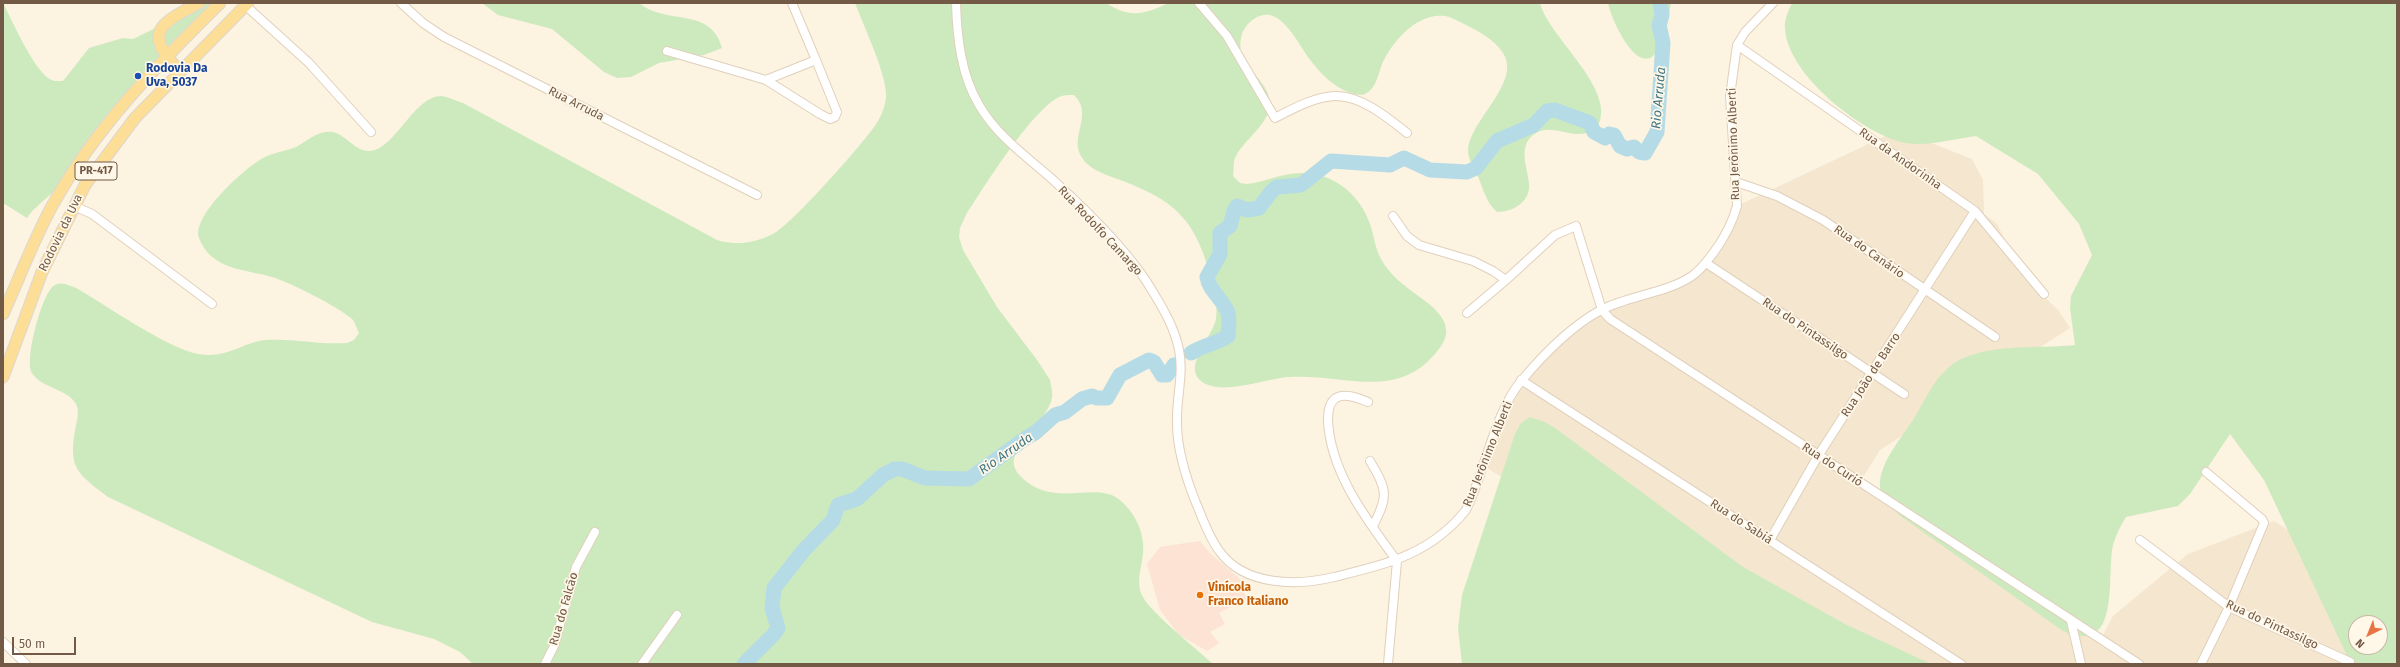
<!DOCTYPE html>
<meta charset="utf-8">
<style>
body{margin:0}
#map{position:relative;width:2400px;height:667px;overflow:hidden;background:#fcf3e0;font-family:"Fira Sans",sans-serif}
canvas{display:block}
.frame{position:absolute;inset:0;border:4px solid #735a47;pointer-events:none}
.north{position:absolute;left:2348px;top:615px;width:40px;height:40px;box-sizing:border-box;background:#fff7e7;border:1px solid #c7b8a7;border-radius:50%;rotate:223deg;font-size:11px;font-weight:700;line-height:16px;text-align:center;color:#735a47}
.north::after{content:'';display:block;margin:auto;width:14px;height:18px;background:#e97443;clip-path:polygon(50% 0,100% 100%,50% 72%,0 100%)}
.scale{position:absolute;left:12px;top:637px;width:64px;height:18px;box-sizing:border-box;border:2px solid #735a47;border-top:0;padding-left:5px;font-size:12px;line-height:14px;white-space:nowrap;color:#735a47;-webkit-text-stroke:3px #fff7e7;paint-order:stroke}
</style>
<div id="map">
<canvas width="2400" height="667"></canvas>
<div class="frame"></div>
<div class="north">N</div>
<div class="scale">50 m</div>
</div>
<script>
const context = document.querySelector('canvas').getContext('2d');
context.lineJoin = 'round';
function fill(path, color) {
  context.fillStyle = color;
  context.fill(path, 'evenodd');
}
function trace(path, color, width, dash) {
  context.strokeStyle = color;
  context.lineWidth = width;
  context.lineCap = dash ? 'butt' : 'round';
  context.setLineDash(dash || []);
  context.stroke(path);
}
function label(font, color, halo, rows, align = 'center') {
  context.font = font + ' "Fira Sans",sans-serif';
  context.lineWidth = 3.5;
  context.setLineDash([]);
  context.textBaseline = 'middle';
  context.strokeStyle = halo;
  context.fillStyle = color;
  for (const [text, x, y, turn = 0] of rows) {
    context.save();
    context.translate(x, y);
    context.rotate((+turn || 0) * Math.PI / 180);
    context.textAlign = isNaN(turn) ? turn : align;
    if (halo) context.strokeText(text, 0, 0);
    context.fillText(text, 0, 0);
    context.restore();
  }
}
fill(new Path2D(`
 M1898,130L1972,159L1983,180L1984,214L1997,224L2009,248L2014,264L2027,280L2058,310L2070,328L1880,450L1860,482L2101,639L2113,616L2188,554L2274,521L2291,532L2330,584L2363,664H1801L1484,466L1511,396L1580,323L1602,310L1671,286L1706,263L1737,206Z`), '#f4e6cf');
fill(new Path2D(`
 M1200,541L1210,553L1248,586L1244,592L1247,599L1219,613L1225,624L1210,632L1219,643L1207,651L1179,635L1160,610L1147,564L1160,547Z`), '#fde3d4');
fill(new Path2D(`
 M3,3C13,22 32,66 48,78C53,82 57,81 63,81L89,48L123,38L133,39L207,3H215L187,41L57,188C49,197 32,209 27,218L3,203Z
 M482,3H639C667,26 711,6 722,48L704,55L659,63L631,77L617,78L604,72L552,29L498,15Z
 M855,3H1106C1128,18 1145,15 1168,3H1540C1548,38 1625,95 1594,132C1589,132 1584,134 1579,134C1566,134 1548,125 1536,133C1517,145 1527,165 1529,183C1531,201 1514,212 1497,212C1487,203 1484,192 1479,179C1475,170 1468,160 1468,150C1470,120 1522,82 1503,53C1494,39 1478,31 1464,24C1458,21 1451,17 1445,16C1417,12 1392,42 1382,64C1378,75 1376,89 1365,94C1360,96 1353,94 1348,92C1333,86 1321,74 1311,61C1298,45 1280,1 1254,19C1247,23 1242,31 1241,38C1235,67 1269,78 1270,103C1270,124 1243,140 1235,158C1233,163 1234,170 1233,176L1240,183L1247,184C1265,182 1282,173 1301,173C1332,172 1360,194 1370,224C1374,235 1375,249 1381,259C1390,275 1402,284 1417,295C1433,306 1457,324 1441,346C1401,404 1345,373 1288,377C1266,379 1225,394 1206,384C1178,370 1212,338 1216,319C1218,306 1214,291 1211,278C1196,222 1178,202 1123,181C1110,176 1091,171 1083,159C1067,138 1095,115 1074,95C1069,95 1063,95 1059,97C1032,110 983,188 966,215L960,228L959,237L963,250L997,307L1037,360L1050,380C1051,386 1053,393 1052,398C1048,420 1010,447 1014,465C1015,472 1022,478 1027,482C1060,507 1098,480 1121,501C1136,514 1145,534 1143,553C1142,567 1135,583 1143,597C1152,614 1197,649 1213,664H473L460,652L434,639L372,622L108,497C75,472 68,467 76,425C78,418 79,410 76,404C67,388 42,389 32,373C24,361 42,291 55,285C62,281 71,286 78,289C107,306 167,348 198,354C227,359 241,343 265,340C293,338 320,345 347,343L354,340L359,333C357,329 355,322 352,319C337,306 291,283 272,277C244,269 211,270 199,238C191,216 248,164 267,156C276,152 287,151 296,147C307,141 319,130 332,132C347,134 357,156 375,150C399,141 416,95 442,96C449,97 456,101 463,103L717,240C737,246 754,243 773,234C791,225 867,140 878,121C882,114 885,106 886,98C888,76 863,25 855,3Z
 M1608,3H1671C1668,20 1666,41 1654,55C1635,74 1610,16 1608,3Z
 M1792,3H2397V664H2351L2264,480L2230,434L2190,494L2178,506L2126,517C2120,526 2116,535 2113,545C2106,575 2122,658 2063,631L1899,515C1892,507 1881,500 1880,488C1878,462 1904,436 1916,415C1924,402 1930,388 1940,376C1946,370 1953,363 1961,359C1998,343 2037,349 2075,345L2070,308L2071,296L2092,255L2079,224L2038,174L1976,136C1952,139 1925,148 1901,142C1860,131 1788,75 1785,29C1784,20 1788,12 1792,3ZM2356,623H2380V647H2356Z
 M1530,417L1545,422L1555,428L1743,567L1845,624L1931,664H1462L1458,628L1462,595L1515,434L1521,423Z`), '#cdeabf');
trace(new Path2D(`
 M1191,353C1203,345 1216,344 1228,336C1228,329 1230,319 1228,313C1223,299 1209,291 1207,277L1220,254V233L1230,226L1234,211L1237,206L1247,210L1259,208L1271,192L1277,187L1301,185L1331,161L1390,165L1404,158L1430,170L1467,172L1476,168L1497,141L1534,125L1547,111L1555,110L1590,123L1594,132L1605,138L1609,134L1614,135L1620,146L1627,149L1634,147L1639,152L1645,153L1657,132L1663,43L1659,25L1662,15L1660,3
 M744,664L774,634L778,628L772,608L774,588L804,550L833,520L838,505L857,499L883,475L895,469H902L925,478L969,479L1026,438L1035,433L1055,415L1065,412L1082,399L1092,396L1097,398H1107L1120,375L1149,360L1154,362L1162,375H1167L1174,365`), '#b5dbe6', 15);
const minor = new Path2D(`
 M401,3L423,23L444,37L757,195
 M956,3C957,37 961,75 979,105C997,136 1026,156 1052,179C1084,208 1132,255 1153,292C1164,310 1175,329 1179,350C1184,374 1176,399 1177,423C1177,451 1186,478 1196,503C1203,519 1209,538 1220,552C1245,586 1297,586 1334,577C1386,564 1430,555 1466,510C1485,472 1495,411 1522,380C1543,355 1573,325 1601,310C1629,295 1665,294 1692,276C1701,270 1708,260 1714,252C1725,237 1732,224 1737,206L1730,96L1737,45L1745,32L1773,3
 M1199,3L1227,36L1275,118C1292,109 1316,96 1336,96C1362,96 1388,118 1407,133
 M245,5L309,63L371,132
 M1737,45L1975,211L2044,294
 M667,51L766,80L816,60L792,3
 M766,80L820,114L830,119L835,117L837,112L816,60
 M1736,182L1777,196L1823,220L1995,337
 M74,206L92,214L212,304
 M1393,216L1407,236L1419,245L1473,261L1493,271L1506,280
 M1706,263L1904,394
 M1467,313L1506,280L1555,235L1576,226L1602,310L1610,319L2139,664
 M1521,380L1961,664
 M1368,402C1360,399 1345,392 1336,398C1329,402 1328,412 1328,420C1330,472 1367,520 1397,561
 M1370,461C1387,490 1389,495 1373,526
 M1770,540L1818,456L1975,211
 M2140,540L2229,607L2350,662
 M2071,621L2081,664
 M3,642L26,664
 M545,664L554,646L576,567L595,532
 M642,664L677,615
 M1388,664L1397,561
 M2201,664L2229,607L2264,523L2262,519L2206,472`);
const major = new Path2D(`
 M180,71C142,33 159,24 199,3
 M3,314C19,279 33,241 52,206C96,127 156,66 220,3
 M3,377L42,272L85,185L135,118L248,3`);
trace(minor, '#e0d0bc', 10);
trace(major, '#ddd7d3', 13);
trace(minor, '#fff', 8);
trace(major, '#fcde97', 11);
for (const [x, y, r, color] of [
 [138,76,4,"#1a4fb4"],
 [1200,595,4,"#e8710a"]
]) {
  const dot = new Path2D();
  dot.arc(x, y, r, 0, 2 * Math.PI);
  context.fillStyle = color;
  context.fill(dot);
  trace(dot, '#fff7e7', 1.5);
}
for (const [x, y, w] of [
 [96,171,42]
]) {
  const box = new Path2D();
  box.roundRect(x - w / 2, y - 9, w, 18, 3);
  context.fillStyle = '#fff7e7';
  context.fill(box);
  trace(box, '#735a47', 1);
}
label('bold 11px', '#735a47', null, [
 ["PR-417",96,171]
]);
label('bold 12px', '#164399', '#fff7e7', [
 ["Rodovia Da",146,69],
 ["Uva, 5037",146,83]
], 'left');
label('12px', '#735a47', '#fff7e7', [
 ["Rua Arruda",576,104,27],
 ["Rua Jerônimo Alberti",1734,144,-92],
 ["Rua da Andorinha",1900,159,35],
 ["Rua Rodolfo Camargo",1100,231,47],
 ["Rodovia da Uva",61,233,-64],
 ["Rua do Canário",1869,252,35],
 ["Rua do Pintassilgo",1805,329,34],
 ["Rua João de Barro",1871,375,-57],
 ["Rua Jerônimo Alberti",1488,454,-68],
 ["Rua do Curió",1832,465,33],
 ["Rua do Sabiá",1741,522,33],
 ["Rua do Falcão",564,609,-74],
 ["Rua do Pintassilgo",2272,625,25]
]);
label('bold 12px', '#c56008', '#fff7e7', [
 ["Vinícola",1208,588],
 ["Franco Italiano",1208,602]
], 'left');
label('italic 13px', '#417787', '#fff7e7', [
 ["Rio Arruda",1659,98,-85],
 ["Rio Arruda",1006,454,-35]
]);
</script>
